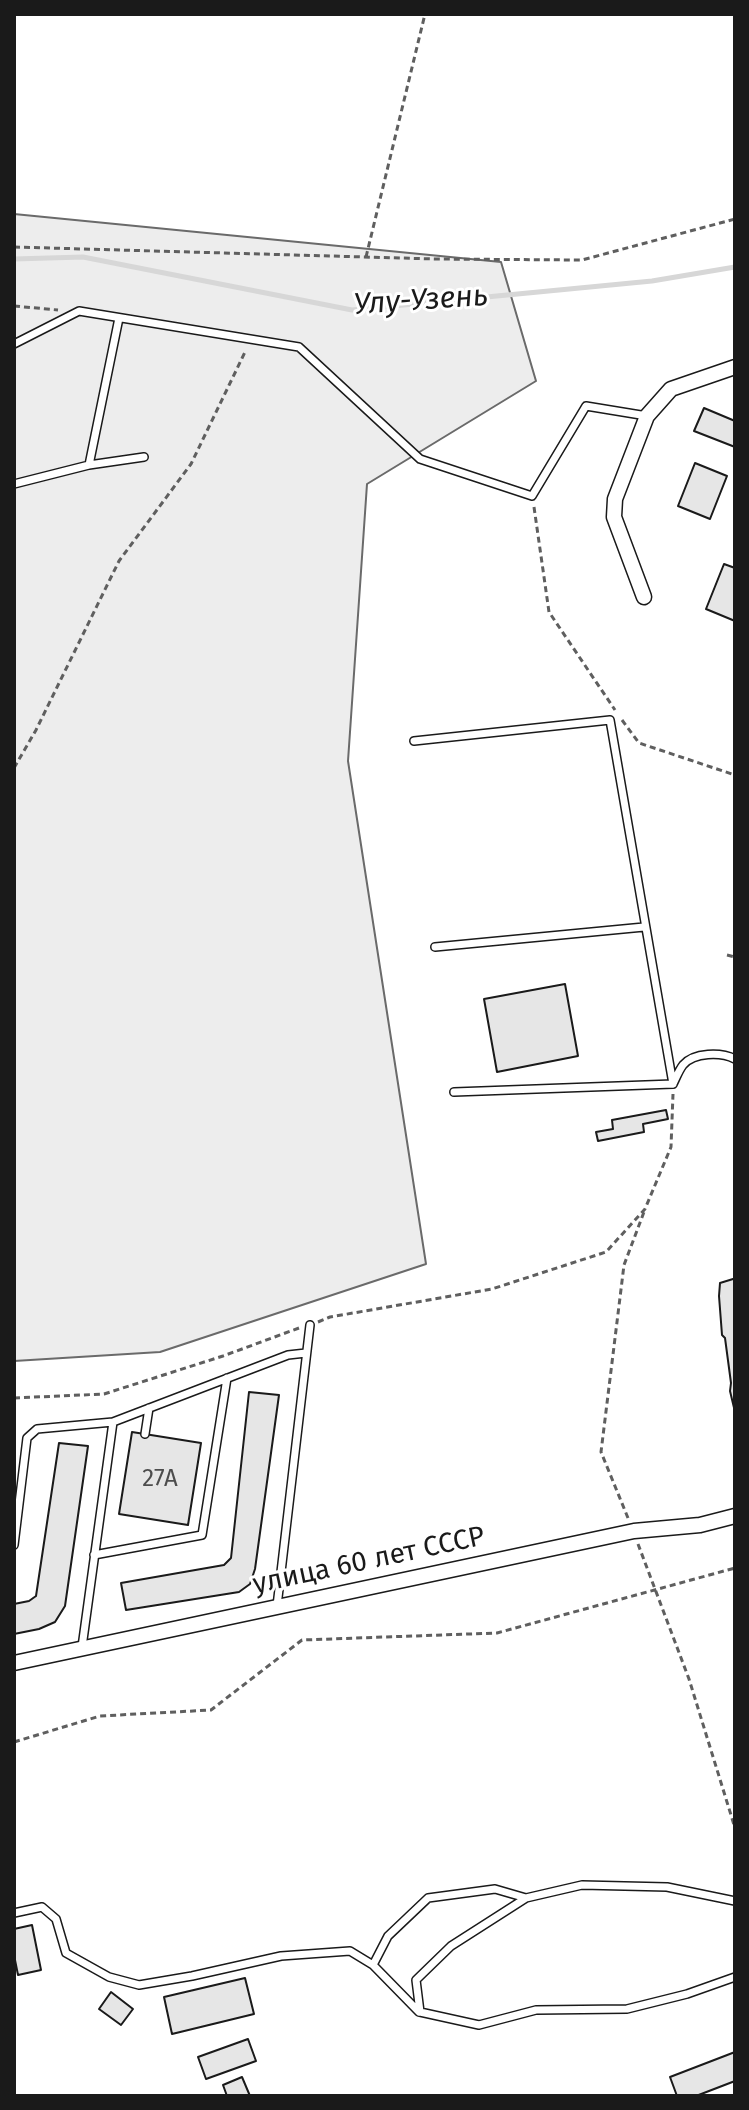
<!DOCTYPE html>
<meta charset="utf-8">
<style>
body{margin:0}
#map{position:relative;width:749px;height:2110px;overflow:hidden;background:#fff;font-family:"Fira Sans",sans-serif}
canvas{display:block}
.frame{position:absolute;inset:0;border:16px solid #1a1a1a;pointer-events:none}
</style>
<div id="map">
<canvas width="749" height="2110"></canvas>
<div class="frame"></div>
</div>
<script>
const context = document.querySelector('canvas').getContext('2d');
context.lineJoin = 'round';
function fill(path, color) {
  context.fillStyle = color;
  context.fill(path, 'evenodd');
}
function trace(path, color, width, dash) {
  context.strokeStyle = color;
  context.lineWidth = width;
  context.lineCap = dash ? 'butt' : 'round';
  context.setLineDash(dash || []);
  context.stroke(path);
}
function label(font, color, halo, rows, align = 'center') {
  context.font = font + ' "Fira Sans",sans-serif';
  context.lineWidth = 6;
  context.setLineDash([]);
  context.textBaseline = 'middle';
  context.strokeStyle = halo;
  context.fillStyle = color;
  for (const [text, x, y, turn = 0] of rows) {
    context.save();
    context.translate(x, y);
    context.rotate((+turn || 0) * Math.PI / 180);
    context.textAlign = isNaN(turn) ? turn : align;
    if (halo) context.strokeText(text, 0, 0);
    context.fillText(text, 0, 0);
    context.restore();
  }
}
const built = new Path2D(`
 M14,214L501,262L536,381L367,484L348,761L426,1264L160,1352L14,1361Z`);
fill(built, '#ededed');
trace(built, '#6a6a6a', 2);
trace(new Path2D(`
 M14,259L83,257L352,310L652,281L735,267`), '#d7d7d7', 5);
const building = new Path2D(`
 M704,408L735,421V447L694,431Z
 M695,463L727,476L710,519L678,506Z
 M724,564L735,568V621L706,609Z
 M565,984L578,1056L497,1072L484,999Z
 M666,1110L668,1119L643,1124L644,1132L598,1141L596,1132L613,1129L612,1120Z
 M733,1279H735V1412L730,1391L731,1383L725,1338L722,1335L719,1296L720,1283Z
 M249,1392L279,1395L255,1569L250,1584L239,1592L126,1610L121,1583L224,1565L231,1558Z
 M132,1432L201,1443L188,1525L119,1514Z
 M59,1443L88,1446L65,1606L55,1622L39,1629L14,1634V1604L29,1601L36,1596Z
 M32,1925L41,1970L18,1975L14,1955V1929Z
 M245,1978L254,2014L172,2034L164,1997Z
 M111,1992L133,2009L121,2025L99,2009Z
 M248,2039L256,2061L206,2079L198,2057Z
 M735,2052V2081L696,2096H677L670,2077Z
 M242,2077L250,2096H227L223,2085Z`);
fill(building, '#e6e6e6');
trace(building, '#1a1a1a', 2);
const service = new Path2D(`
 M14,344L79,311L299,347L420,459L532,496L586,406L647,416
 M89,465L144,457
 M14,484L89,465L119,318
 M414,741L610,720L673,1084
 M435,947L644,927
 M673,1084C676,1078 679,1070 683,1065C694,1052 721,1052 735,1059
 M454,1092L673,1084
 M145,1434L149,1408
 M14,1545L27,1438L37,1429L113,1422
 M94,1555L202,1535L227,1378
 M277,1606L310,1325
 M82,1647L113,1422L288,1355L306,1353
 M735,1901L667,1887L582,1885L526,1898L451,1946L416,1980L420,2012L479,2025L536,2010L627,2009L687,1994L735,1977
 M14,1913L42,1907L56,1919L66,1953L109,1977L139,1985L192,1976L281,1956L350,1951L373,1965
 M419,2012L373,1965L388,1936L428,1898L495,1889L526,1898`);
const minor = new Path2D(`
 M644,597L614,517L615,499L647,416L671,389L735,367
 M14,1663L634,1531L700,1525L735,1516`);
trace(service, '#1a1a1a', 10);
trace(minor, '#1a1a1a', 17);
trace(new Path2D(`
 M14,247L435,259L582,260L735,219
 M366,257L425,14
 M14,306L58,310
 M534,507L549,612L615,710
 M622,720L639,743L735,775
 M14,768L36,730L119,561L191,464L246,350
 M727,955L735,957
 M318,1322L330,1317L492,1289L606,1252L645,1209L671,1147L673,1094
 M14,1398L104,1394L223,1356L299,1328
 M628,1518L601,1452L624,1265L644,1212
 M638,1544L689,1679L735,1828
 M14,1742L100,1716L211,1710L302,1640L497,1633L735,1568`), '#5f5f5f', 3, [6, 4]);
trace(service, '#fff', 7);
trace(minor, '#fff', 14);
label('24px', '#4d4d4d', null, [
 ["27А",160,1479]
]);
label('28px', '#1a1a1a', '#fff', [
 ["улица 60 лет СССР",369,1561,-12]
]);
label('italic 30px', '#1a1a1a', '#fff', [
 ["Улу-Узень",421,301,-4]
]);
</script>
